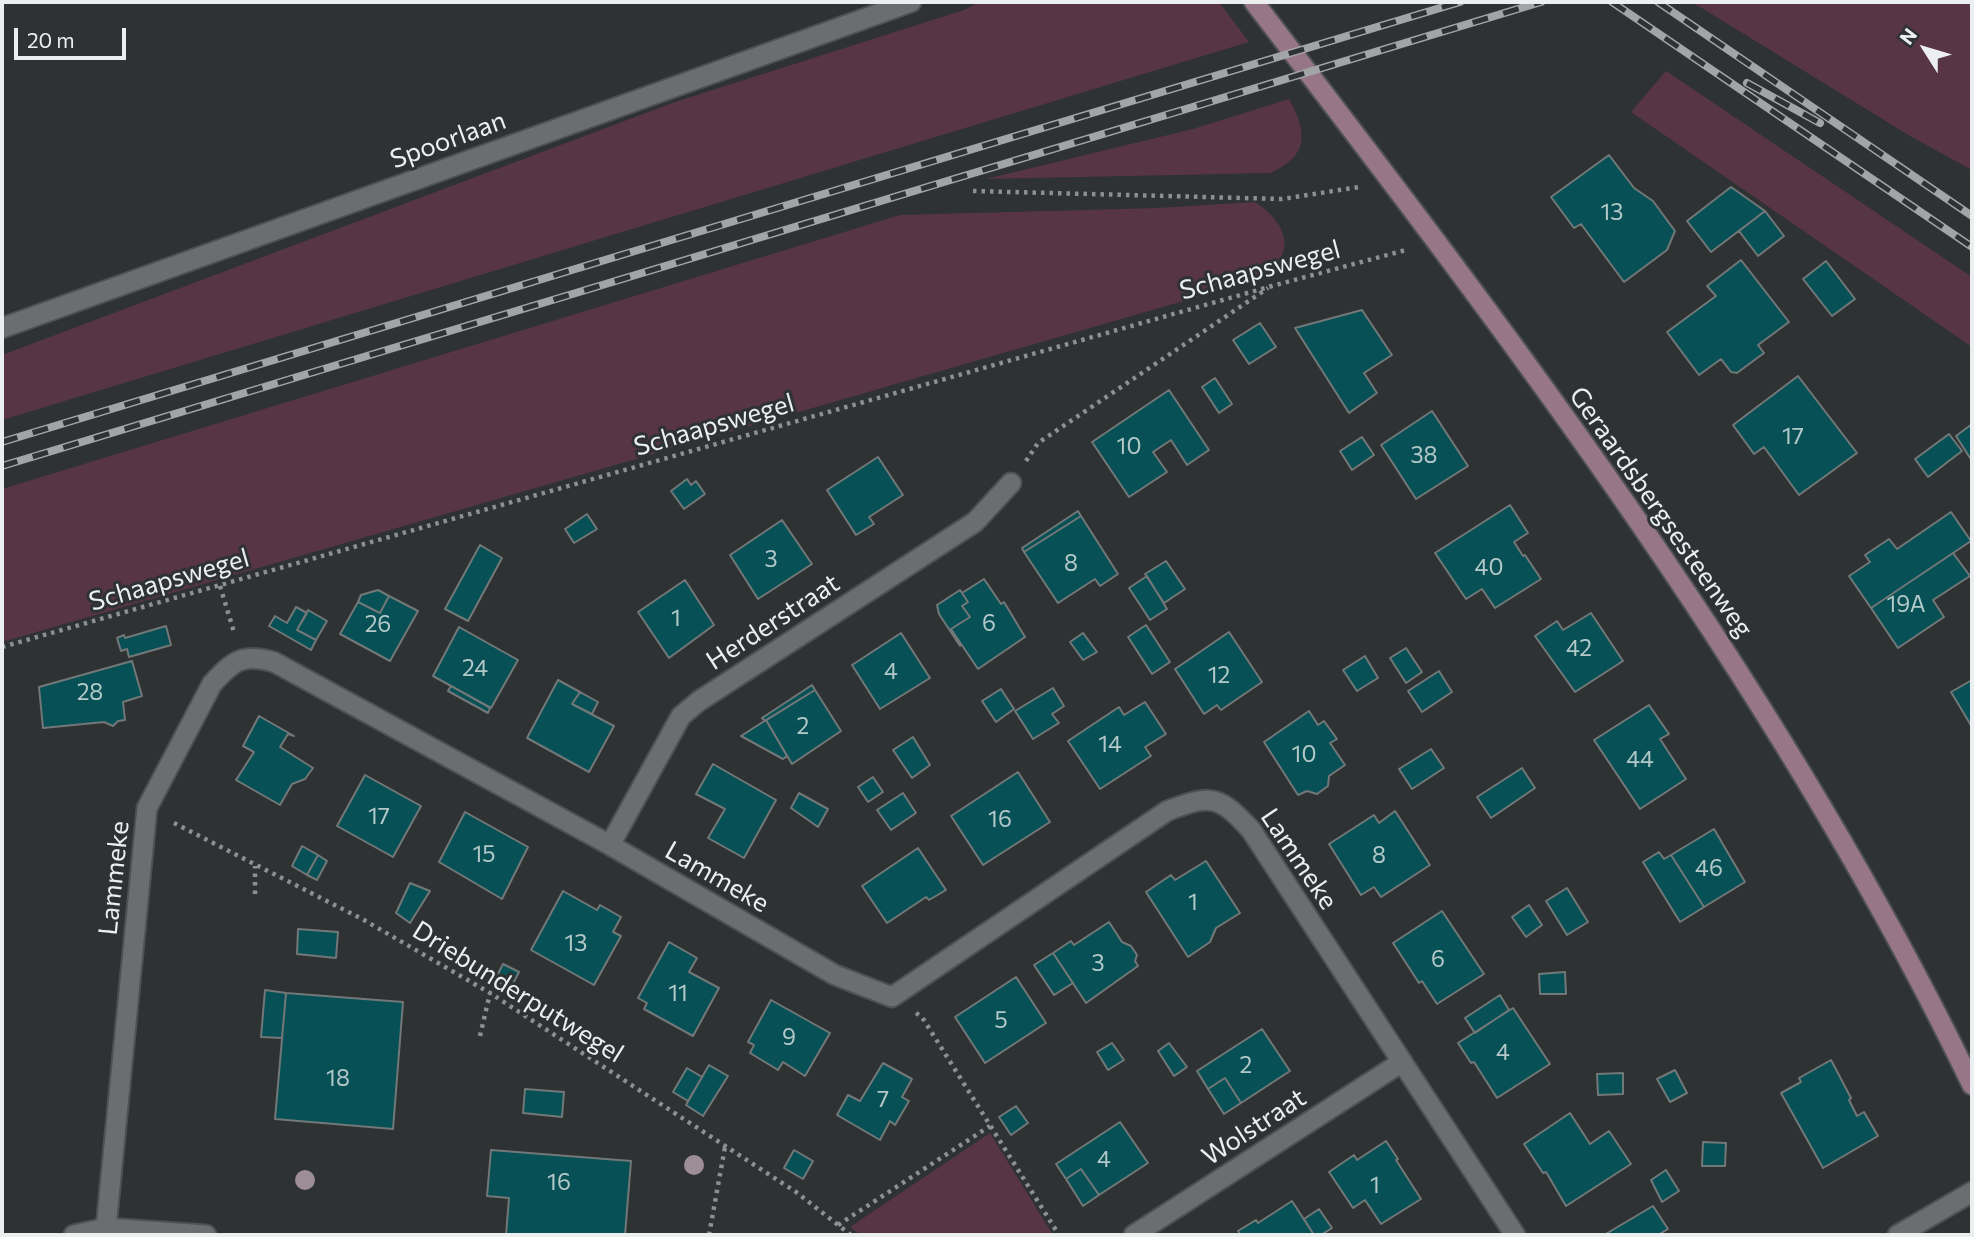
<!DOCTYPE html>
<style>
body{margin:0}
#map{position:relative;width:1974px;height:1237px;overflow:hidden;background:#2e3232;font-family:Commissioner,sans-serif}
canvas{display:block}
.frame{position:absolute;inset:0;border:4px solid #ecefef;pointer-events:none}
.north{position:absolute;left:1890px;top:14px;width:70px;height:70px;-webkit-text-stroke:5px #2e3232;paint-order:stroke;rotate:307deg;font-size:19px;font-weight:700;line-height:28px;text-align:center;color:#ecefef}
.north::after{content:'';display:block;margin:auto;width:24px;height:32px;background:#ecefef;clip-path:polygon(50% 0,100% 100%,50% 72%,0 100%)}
.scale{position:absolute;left:14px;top:28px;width:112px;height:32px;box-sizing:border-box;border:4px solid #ecefef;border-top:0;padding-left:9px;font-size:21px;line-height:24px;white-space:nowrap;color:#ecefef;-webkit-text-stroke:5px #2e3232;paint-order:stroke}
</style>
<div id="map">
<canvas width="1974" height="1237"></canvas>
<div class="frame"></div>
<div class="north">N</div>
<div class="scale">20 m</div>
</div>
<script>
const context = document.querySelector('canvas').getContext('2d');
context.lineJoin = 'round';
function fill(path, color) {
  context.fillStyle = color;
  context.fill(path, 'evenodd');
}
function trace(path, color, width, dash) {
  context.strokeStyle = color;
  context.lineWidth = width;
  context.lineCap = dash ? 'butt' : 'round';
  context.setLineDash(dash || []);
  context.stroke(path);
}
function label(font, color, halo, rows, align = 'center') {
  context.font = font + ' Commissioner,sans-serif';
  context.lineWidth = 6;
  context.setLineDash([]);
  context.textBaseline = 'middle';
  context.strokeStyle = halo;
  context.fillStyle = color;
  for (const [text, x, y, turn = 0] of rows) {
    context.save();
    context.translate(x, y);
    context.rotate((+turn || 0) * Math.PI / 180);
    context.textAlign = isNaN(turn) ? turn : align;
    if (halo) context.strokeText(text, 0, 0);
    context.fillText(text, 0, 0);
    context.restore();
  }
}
fill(new Path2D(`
 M979,2H1219L1249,42L2,420V355L675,102L964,10Z
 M1692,2H1972V170L1910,136Z
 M1666,71L1972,277V347L1631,112Z
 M1289,99C1308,133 1309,156 1270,173L986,179L1193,129Z
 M1255,202C1284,220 1300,253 1263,275C1254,280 1242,283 1232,287L2,642V489L900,215L1158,208Z
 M990,1133L1053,1235H861L850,1227Z`), '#573545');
const building = new Path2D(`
 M1609,155L1634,188L1653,201L1675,231L1667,250L1624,282L1581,224L1574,228L1551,197Z
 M1731,187L1765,211L1711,252L1687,221Z
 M1765,211L1784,236L1758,256L1739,231Z
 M1741,260L1789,322L1758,345L1764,353L1737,373L1731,372L1721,359L1699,375L1667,332L1716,296L1707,286Z
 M1826,261L1855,299L1832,316L1803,279Z
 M1362,310L1392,355L1364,373L1377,393L1349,413L1295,328Z
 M1260,323L1276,347L1249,364L1233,340Z
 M1798,376L1857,453L1799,495L1764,447L1754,454L1733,425Z
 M1215,378L1232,404L1219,413L1202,387Z
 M1169,390L1209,450L1187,465L1171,440L1153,452L1167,472L1129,497L1092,442Z
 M1432,411L1468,466L1416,499L1381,445Z
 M1972,424V461L1956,436Z
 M1949,434L1962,451L1928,477L1915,459Z
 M1362,437L1374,455L1352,470L1340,451Z
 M878,457L903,495L869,517L874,524L856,535L827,490Z
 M687,479L691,485L696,481L705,494L684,509L671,491Z
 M1510,505L1528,533L1514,542L1523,556L1525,555L1541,579L1495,608L1482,589L1466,599L1435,553Z
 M1078,511L1081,516L1024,552L1022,548Z
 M1951,512L1971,541L1871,608L1849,576L1870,562L1865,555L1889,539L1897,549Z
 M587,514L597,529L574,543L565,529Z
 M1081,516L1118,574L1100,586L1095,579L1058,603L1024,552Z
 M782,520L812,564L758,599L730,555Z
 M480,545L502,558L468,621L445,609Z
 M1953,553L1970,576L1933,600L1944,617L1898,648L1871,608Z
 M1166,561L1185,589L1164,603L1145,574Z
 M1147,576L1167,609L1150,620L1129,588Z
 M984,579L1001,604L1004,602L1025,637L978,669L951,629L970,617L962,606L968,602L962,593Z
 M685,580L714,625L669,658L638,612Z
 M378,590L389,596L380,613L358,602L361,595Z
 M960,590L968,602L962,606L970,617L951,629L960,646L939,614L937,605Z
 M389,596L418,611L390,661L340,634L358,602L380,613Z
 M296,607L307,613L297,630L316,640L311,650L269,626L275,616L287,623Z
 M308,610L327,621L316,640L297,630Z
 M1591,613L1623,661L1575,692L1535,636L1557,621L1563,630Z
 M1146,625L1170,662L1152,674L1128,637Z
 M166,626L171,645L129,657L127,649L121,651L117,638L124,635L125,638Z
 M459,627L518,660L491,708L433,676Z
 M1229,632L1262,682L1221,710L1217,705L1204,714L1175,669Z
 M901,633L930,678L880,709L852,665Z
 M1083,633L1097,652L1083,660L1070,642Z
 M1406,648L1422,672L1406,683L1390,658Z
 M1365,656L1378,678L1357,691L1343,670Z
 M132,661L142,696L123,702L125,720L118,721L113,726L104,722L43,728L39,687Z
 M1439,671L1452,692L1422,712L1408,691Z
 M558,680L580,692L572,704L614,726L589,772L527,738Z
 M1972,680V727L1951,692Z
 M812,685L815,690L765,721L762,718Z
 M451,686L490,708L488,713L448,691Z
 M1053,688L1064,706L1052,714L1059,723L1033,739L1015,711Z
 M1001,689L1014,709L996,722L982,701Z
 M815,690L841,731L792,764L766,720Z
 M580,692L598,702L592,714L572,704Z
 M1145,702L1166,734L1145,747L1151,756L1100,789L1068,741L1119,707L1124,715Z
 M1649,705L1669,734L1660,739L1686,779L1640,809L1594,740Z
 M1309,711L1318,725L1324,721L1337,739L1330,743L1345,765L1329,776L1328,786L1317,794L1307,791L1298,795L1264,742Z
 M259,716L294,736L288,734L280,747L313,768L305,779L292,784L280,805L236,780L254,752L243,746Z
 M766,720L787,756L783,759L741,736Z
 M913,737L930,765L912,778L893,750Z
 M1431,749L1444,768L1412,789L1399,769Z
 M713,764L776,800L744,858L708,838L725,809L696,794Z
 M1522,768L1535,788L1491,818L1477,797Z
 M1018,772L1050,822L983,865L951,816Z
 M365,775L421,806L393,857L337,826Z
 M873,777L883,792L868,802L858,787Z
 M799,793L828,809L818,827L791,808Z
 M903,793L916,813L891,830L877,810Z
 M1395,811L1430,865L1381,897L1374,887L1361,895L1329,844L1374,815L1379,823Z
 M465,812L528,847L502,899L439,862Z
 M1714,829L1745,882L1704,907L1671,855Z
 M302,846L318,855L307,875L292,866Z
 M918,848L946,890L929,900L926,897L887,923L862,886Z
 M1659,852L1664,859L1671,855L1704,907L1680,922L1643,862Z
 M318,855L327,861L317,880L307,875Z
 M1206,861L1240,913L1216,928L1210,942L1188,957L1146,892L1171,875L1175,880Z
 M410,883L430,891L410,923L396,913Z
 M1567,888L1588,922L1567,935L1546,901Z
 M563,891L597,910L600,905L621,917L613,932L621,936L594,985L531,950Z
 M1529,905L1542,925L1526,937L1512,917Z
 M1442,911L1484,974L1437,1004L1422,981L1419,983L1393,943Z
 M1109,922L1122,942L1131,946L1137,955L1135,961L1138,966L1086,1003L1053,953L1071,941L1074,945Z
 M298,929L338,932L336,958L297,954Z
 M669,942L697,958L689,972L719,988L693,1036L644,1009L647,1003L638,998Z
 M1053,953L1073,983L1054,995L1034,965Z
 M503,964L519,972L510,989L495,980Z
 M1565,972L1566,994H1540L1539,974Z
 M1016,977L1046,1023L985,1063L955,1017Z
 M265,990L286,993L282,1038L261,1037Z
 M286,993L403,1002L393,1129L275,1119Z
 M1500,995L1509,1010L1475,1033L1465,1018Z
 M771,1000L830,1033L805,1076L783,1062L778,1070L750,1053L754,1045L748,1042Z
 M1513,1008L1550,1064L1497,1098L1474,1062L1471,1063L1458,1043Z
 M1262,1029L1290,1071L1241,1103L1225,1078L1208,1089L1197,1071Z
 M1112,1043L1124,1060L1108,1070L1097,1052Z
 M1169,1043L1187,1067L1174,1076L1158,1051Z
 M1831,1060L1851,1098L1849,1100L1857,1116L1864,1112L1878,1136L1823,1168L1781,1093L1801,1082L1799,1078Z
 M883,1063L912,1079L902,1097L909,1101L895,1125L890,1121L880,1140L837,1115L848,1095L860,1101Z
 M709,1065L728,1076L703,1116L686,1105Z
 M687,1068L702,1077L688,1101L673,1092Z
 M1675,1070L1687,1093L1670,1102L1657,1079Z
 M1623,1073V1094L1598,1095L1597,1074Z
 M1225,1078L1241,1103L1224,1114L1208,1089Z
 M525,1089L564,1092L562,1117L523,1113Z
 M1016,1106L1028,1123L1011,1135L999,1117Z
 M1570,1113L1590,1144L1609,1131L1631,1164L1566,1206L1546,1172L1543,1173L1524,1144Z
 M1120,1122L1148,1163L1099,1195L1081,1169L1066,1179L1056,1164Z
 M1386,1141L1398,1159L1396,1160L1421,1199L1381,1224L1365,1200L1353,1208L1329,1172L1354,1155L1357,1160Z
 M1703,1142L1726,1143L1725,1166H1702Z
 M491,1150L631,1161L625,1235H506L509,1198L487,1196Z
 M794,1150L813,1161L803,1179L784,1168Z
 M1081,1169L1099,1195L1083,1206L1066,1179Z
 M1666,1170L1679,1191L1662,1202L1651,1180Z
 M1292,1201L1314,1235H1241L1238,1231L1256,1220L1258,1223Z
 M1653,1206L1668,1229L1658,1235H1604Z
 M1319,1209L1332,1228L1321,1235H1314L1304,1219Z`);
fill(building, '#075156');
trace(building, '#727777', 2);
const minor = new Path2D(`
 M2,328L911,2
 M610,845L681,716L699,701L975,522L1011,483
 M106,1228L147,808L212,684C233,661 242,653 274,662L610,845L835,975L892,997L1167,811C1211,794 1219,795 1251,830L1515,1235
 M74,1235L106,1228L206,1235
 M1134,1235L1402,1062
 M1898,1235L1972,1192`);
const secondary = new Path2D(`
 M1254,2C1518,346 1783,693 1972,1085`);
trace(minor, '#4e5151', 23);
trace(secondary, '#4e5151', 23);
trace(new Path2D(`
 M973,191L1282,199L1359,187
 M1026,461L1038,443L1268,288
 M220,586L234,632
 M2,647L1272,286L1406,250
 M174,823L364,920L490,993L796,1192L851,1235
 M255,894V866
 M916,1013L922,1017L1059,1235
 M480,1036L490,993
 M838,1225L990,1126
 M709,1235L725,1147`), '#8c9090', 4.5, [3.5, 5]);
trace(minor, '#6a6e6f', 19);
trace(secondary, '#967687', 19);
const rail = new Path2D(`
 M1612,2L1972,247
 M1658,2L1972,216
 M1747,83L1820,123
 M2,442L1460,2
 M2,466L1541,2`);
trace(rail, '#a2a5a5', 8);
trace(rail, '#2e3232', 5, [16]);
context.fillStyle = '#9d8d94';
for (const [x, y] of [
 [694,1165],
 [305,1180]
]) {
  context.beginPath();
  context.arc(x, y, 10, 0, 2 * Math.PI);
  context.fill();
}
label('23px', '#b3c8c9', null, [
 ["13",1612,212],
 ["17",1793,436],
 ["10",1129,446],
 ["38",1424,455],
 ["3",771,559],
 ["8",1071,563],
 ["40",1489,567],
 ["19A",1906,604],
 ["1",676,618],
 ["6",989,623],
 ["26",378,624],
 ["42",1579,648],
 ["24",475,668],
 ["4",891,671],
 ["12",1219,675],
 ["28",90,692],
 ["2",803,726],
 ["14",1110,744],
 ["10",1304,754],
 ["44",1640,759],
 ["17",379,816],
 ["16",1000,819],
 ["15",484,854],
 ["8",1379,855],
 ["46",1709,868],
 ["1",1193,902],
 ["13",576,943],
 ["6",1438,959],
 ["3",1098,963],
 ["11",678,993],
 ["5",1001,1020],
 ["9",789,1037],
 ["4",1503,1052],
 ["2",1246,1065],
 ["18",338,1078],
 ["7",883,1099],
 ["4",1104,1159],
 ["16",559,1182],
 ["1",1375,1185]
]);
label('26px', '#ecefef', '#2e3232', [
 ["Spoorlaan",448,140,-20],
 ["Schaapswegel",1260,270,-15],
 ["Schaapswegel",714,425,-16],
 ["Geraardsbergsesteenweg",1661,512,55],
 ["Schaapswegel",169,580,-16],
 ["Herderstraat",773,622,-33],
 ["Lammeke",1299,859,56],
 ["Lammeke",717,877,30],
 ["Lammeke",114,878,-84],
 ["Driebunderputwegel",518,992,32],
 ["Wolstraat",1254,1127,-33]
]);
</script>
